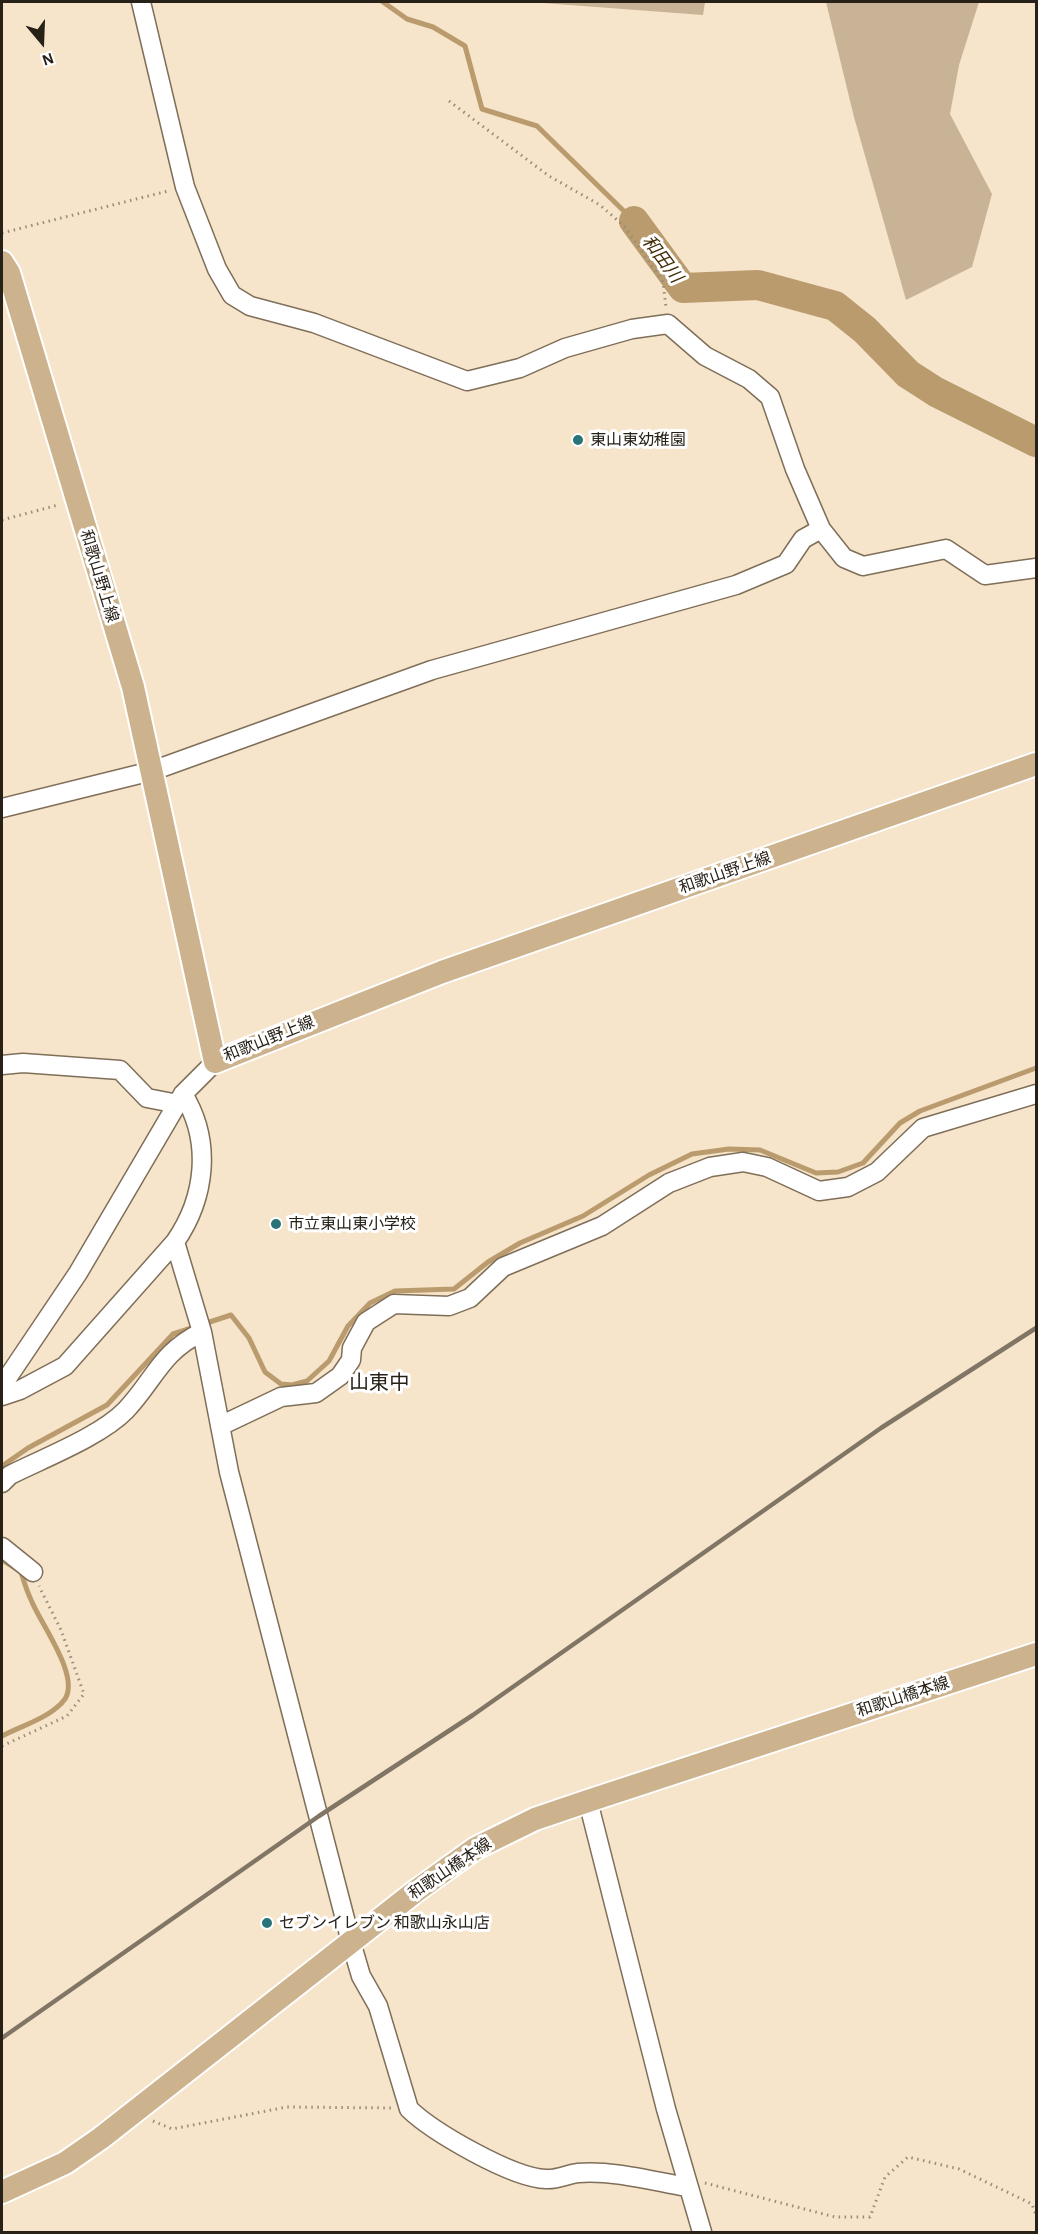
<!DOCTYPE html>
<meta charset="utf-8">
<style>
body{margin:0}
#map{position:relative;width:1038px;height:2234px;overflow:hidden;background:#f6e4cb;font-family:"Alegreya Sans",sans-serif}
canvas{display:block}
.frame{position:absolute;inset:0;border:3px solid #282118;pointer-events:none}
.north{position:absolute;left:12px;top:12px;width:60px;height:60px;-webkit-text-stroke:4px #fff;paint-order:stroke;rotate:161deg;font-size:16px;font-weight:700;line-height:24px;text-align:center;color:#282118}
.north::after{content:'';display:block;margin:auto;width:21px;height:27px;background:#282118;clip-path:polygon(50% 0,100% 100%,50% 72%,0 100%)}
</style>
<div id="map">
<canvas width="1038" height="2234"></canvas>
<div class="frame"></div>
<div class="north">N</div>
</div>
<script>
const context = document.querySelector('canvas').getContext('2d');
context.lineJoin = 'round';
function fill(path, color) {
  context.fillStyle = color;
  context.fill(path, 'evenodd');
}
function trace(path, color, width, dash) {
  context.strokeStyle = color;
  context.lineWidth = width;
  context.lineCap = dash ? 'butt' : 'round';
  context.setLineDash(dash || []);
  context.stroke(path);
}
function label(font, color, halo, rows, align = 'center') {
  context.font = font + ' "Alegreya Sans","Noto Sans JP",sans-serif';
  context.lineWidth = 6;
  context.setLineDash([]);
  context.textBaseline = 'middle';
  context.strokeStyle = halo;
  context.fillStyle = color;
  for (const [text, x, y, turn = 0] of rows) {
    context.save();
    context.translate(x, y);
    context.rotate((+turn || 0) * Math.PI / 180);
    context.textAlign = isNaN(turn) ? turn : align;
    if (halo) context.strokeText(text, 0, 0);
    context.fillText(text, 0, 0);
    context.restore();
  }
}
fill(new Path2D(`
 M529,2H705L703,15Z
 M826,2H979L959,65L950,114L992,194L972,267L906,300L854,117Z`), '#c9b396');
trace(new Path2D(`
 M383,2L407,19L433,27L465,46L482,109L537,126L634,221
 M2,1466L28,1448L107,1405L173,1334L231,1315L249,1338L265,1372L281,1384L292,1385L307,1381L329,1361L348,1326L370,1303L395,1291L454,1289L488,1262L520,1243L583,1216L649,1175L692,1154L729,1149L760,1150L816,1173L838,1172L863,1163L900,1123L920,1111L1036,1068
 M2,1560L21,1572C24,1582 27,1592 32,1602C41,1624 80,1676 65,1699C52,1717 21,1726 2,1736`), '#ba9b6e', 5);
trace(new Path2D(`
 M634,221L683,288L758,285L835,306L865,330L908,374L936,392L1036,442`), '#ba9b6e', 30);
const minor = new Path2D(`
 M141,2L185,187L217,269L232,295L250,306L314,323L467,381L520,368L565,348L632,329L668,324L705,356L749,379L770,397L795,469L821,529L844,558L863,566L946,549L985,575L1036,568
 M2,808L152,771L432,670L736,585L786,564L803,539L821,529
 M2,1065L23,1063L120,1070L147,1098L178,1104
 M175,1242L202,1332L229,1472L351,1942L361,1976L378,2006L409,2109C433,2132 512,2178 546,2179C557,2180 568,2174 578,2173C613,2170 652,2181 687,2187
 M2,1386L78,1273L183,1094L215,1062
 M2,1396L20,1390L65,1366L175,1242C206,1197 212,1141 183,1094
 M220,1426L281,1397L316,1393L340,1376L351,1360L352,1348L366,1322L394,1304L449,1306L470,1298L503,1267L602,1226L669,1183L710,1167L743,1162L767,1167L819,1191L848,1187L877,1172L923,1128L1036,1094
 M2,1483L10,1475C44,1458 101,1436 126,1410C155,1379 161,1352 202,1332
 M2,1547L33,1572
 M588,1801L666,2109L702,2232`);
const major = new Path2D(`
 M2,262L9,273L133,687L215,1062L442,972L1036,764
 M2,2192L65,2163L101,2138L416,1891L476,1848L535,1819L588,1801L1036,1654`);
trace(minor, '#7f6e58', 21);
trace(major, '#fff', 26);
trace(new Path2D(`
 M449,101L549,176L600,205L625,227L663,282L666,307
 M2,233L168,191
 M2,520L58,505
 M2,1746L67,1716L84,1694L61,1630L39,1586
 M153,2121L172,2129L287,2107L392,2108
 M705,2183L835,2217H870L885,2177L908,2157L959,2169L1032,2204L1036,2215`), '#988b79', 3, [1.5, 4.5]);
trace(minor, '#fff', 18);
trace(major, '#cdb38d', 22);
trace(new Path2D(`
 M2,2038L319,1816L473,1715L881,1428L1036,1328`), '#817565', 4.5);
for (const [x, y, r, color] of [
 [578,440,6,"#287377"],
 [276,1224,6,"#287377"],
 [267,1923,6,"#287377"]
]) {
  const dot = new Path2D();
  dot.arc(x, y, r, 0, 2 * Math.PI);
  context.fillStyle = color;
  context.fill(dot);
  trace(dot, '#fff', 2);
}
label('16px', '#282118', '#fff', [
 ["東山東幼稚園",590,440],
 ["市立東山東小学校",288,1224],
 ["セブンイレブン 和歌山永山店",279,1923]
], 'left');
label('16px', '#282118', '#fff', [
 ["和歌山野上線",99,576,73],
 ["和歌山野上線",725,873,-19],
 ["和歌山野上線",269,1039,-22],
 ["和歌山橋本線",903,1697,-18],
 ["和歌山橋本線",450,1869,-34]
]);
label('italic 18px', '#442d07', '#fff', [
 ["和田川",662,259,53]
]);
label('20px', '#282118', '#fff', [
 ["山東中",379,1383]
]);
</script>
